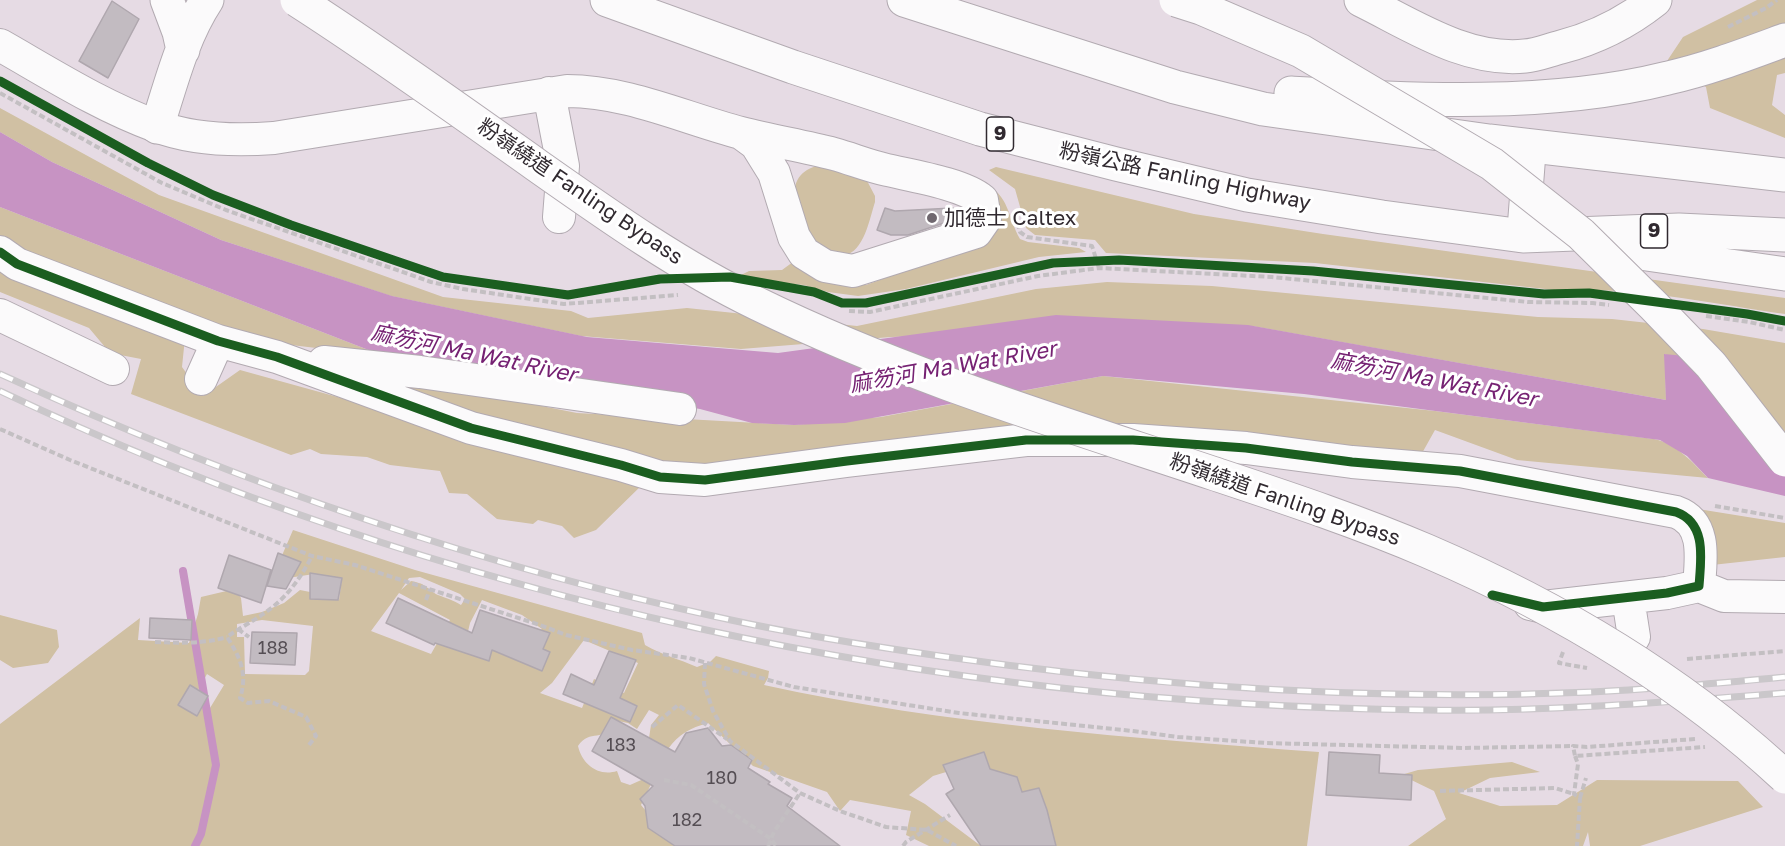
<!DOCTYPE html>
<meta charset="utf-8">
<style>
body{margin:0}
canvas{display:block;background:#e6dbe4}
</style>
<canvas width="1785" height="846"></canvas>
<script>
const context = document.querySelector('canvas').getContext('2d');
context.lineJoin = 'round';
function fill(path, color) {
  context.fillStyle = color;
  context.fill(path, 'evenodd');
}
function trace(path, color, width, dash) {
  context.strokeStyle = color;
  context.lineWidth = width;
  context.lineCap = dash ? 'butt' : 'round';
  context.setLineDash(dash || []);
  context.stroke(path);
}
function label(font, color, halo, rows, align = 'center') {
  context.font = font + ' "Golos Text","Noto Sans TC",sans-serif';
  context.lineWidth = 6;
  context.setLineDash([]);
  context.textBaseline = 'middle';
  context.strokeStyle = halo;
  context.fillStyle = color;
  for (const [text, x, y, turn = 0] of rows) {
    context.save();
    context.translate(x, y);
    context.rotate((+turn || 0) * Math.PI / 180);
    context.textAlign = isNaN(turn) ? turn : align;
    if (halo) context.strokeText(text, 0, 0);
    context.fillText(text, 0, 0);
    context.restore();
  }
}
fill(new Path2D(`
 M1757,0H1785V73L1777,75L1772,105L1785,115V138L1710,108L1706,87L1665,64L1683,37Z
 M0,108L159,195L443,297L571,311L588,318L687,308L857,326L1036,289L1107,282L1212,286L1538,317L1612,319L1703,329L1785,343V437L1665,354L1666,400L1252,326L891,337L741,349L581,336L391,296L221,240L52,162L0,132Z
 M830,163L864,175L875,196V202C870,217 864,253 844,255C836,255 824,249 816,247C806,225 779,188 807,170C813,166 823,165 830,163Z
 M996,167L1194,214L1323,234L1785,298V314C1709,303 1631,286 1554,290L1315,263L1106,253L1095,240L1035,235L1026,228L1015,189L989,170Z
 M983,183C1010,195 1007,216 1020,239L1028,242L1079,248L1086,252L1039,257L906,289L858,296L828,292L804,285L735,278L749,271L782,270L797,259L847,284L866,285L990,240L995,233L991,201Z
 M0,207L384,356L215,336L186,328L182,367L203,396L240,370L645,482L596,530L574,538L562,526L538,520L533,524L497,519L467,494L449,493L440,471L390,465L367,457L321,454L310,449L291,455L131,394L141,359L110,353L89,328L0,292Z
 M385,375L577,413L794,425L881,417L1103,376L1435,411L1654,439C1676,443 1693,463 1708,478L1517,460L1435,430L1421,455L1101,440L705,480L368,391Z
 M1698,509L1785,523V557L1712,565Z
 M293,530L415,570L642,633L645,645C662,655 679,659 697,667L710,662L716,656L769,671L768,678L764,685C946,725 1134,738 1319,752L1307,846H1047L956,769L933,776L909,795L925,804L981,846H929L906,835L911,811L850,800L840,811L827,792L753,766L708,723C690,728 679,734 668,749L649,738L651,725L659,715L649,710L637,729L628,723L618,721C603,744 590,728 578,746C582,764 598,777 617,771L621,782L630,785L648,777L652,782L641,805L675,846H0V724L140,618L138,640L189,643L198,614L201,597L235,589L241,598L243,616L262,612L284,603L300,590L310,592V599L339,600L342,578L314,574L288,578L280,560ZM420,577L460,594L465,599L461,605C453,600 446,598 438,595C426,589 428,584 411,581L401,590L409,578ZM399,593L450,620L431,654L371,631ZM482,600L522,615L542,629L511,651L466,640L470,623ZM262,620L313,626L309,671L305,675L245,674L244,637H237V624ZM584,640L638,663L624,693L594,679L582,708L540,693L552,683ZM207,674L224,685L210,708L192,701Z
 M0,615L57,630L59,647L48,663L13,668L0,660Z
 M1512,762L1540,772L1490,778L1459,793L1500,806L1557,805L1597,780L1738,781L1763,807L1640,846H1590L1588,832L1583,846H1408L1446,819L1434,791L1401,775L1418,770Z`), '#d0c0a3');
fill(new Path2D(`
 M0,132L52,162L221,240L392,296L587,337L778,353L1056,315L1248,325L1666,400L1664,354L1717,359L1785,448V496L1708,478L1687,456L1660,440L1304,394L1103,376L845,423L794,425L752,423L700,409L384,356L0,207Z`), '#c793c3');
trace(new Path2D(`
 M183,571L216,765L201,834L195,846`), '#c793c3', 8);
const building = new Path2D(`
 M112,1L139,19L108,78L79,61Z
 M885,208L895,211L953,208V220L908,235H891L877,230Z
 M278,553L301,562L286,589L267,586Z
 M229,555L271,570L261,603L218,588Z
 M310,573L342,578L338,600L310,599Z
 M398,598L472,633L480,610L550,633L543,649L550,652L542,671L492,650L489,661L435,643L434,645L386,623Z
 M150,618L192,620L191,640L149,638Z
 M252,632L297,633L295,665L250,663Z
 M609,651L636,660L620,698L637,706L630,722L563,694L571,674L594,685Z
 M190,685L208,696L197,716L178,705Z
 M611,717L675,752L686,733L708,728L722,746L731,745L752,760L748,768L770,782L768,784L792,798L787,806L840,846H675L648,828L645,806L640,799L653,786L592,751Z
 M984,752L990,769L1017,777L1022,792L1039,788L1047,810L1056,846H981L946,794L954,789L943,765Z
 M1329,752L1380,755L1379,773L1412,775L1411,800L1326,795Z`);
fill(building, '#c2bbc1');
trace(building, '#afa7ae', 1.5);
const minor = new Path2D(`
 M0,45C51,74 101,106 156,126C193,140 235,141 274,138L567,91C627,91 684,118 741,133C772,141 803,146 834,154C852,159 869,166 887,170C913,176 963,184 982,200L985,219L976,232L853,271L825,266L804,253L794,237L774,173L756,144L741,133
 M549,93L563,166L559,217
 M1523,236L1530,146
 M0,252L17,264L218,341L277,357L471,428L621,465L660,477L705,480L847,461L1026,440H1133L1246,448L1352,462L1460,471L1676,512C1707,523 1701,559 1699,586L1667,593L1543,607L1530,604
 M0,315L113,369
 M324,362L420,372L680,409
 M201,379L218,341
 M1699,586L1724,596L1785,597
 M1628,598L1634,637`);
const major = new Path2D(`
 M1361,0C1412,25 1466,62 1525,56C1537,55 1549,50 1561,47C1596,38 1626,23 1655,0`);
const highway = new Path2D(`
 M167,0L179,32L183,50
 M607,0L793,67L980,129L1116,164L1247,195L1382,217L1523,236L1679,230L1785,235
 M904,0L1175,87L1263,109L1489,141L1785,175
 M1291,93C1413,100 1548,108 1668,78C1708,69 1747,54 1785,40
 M157,127C171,84 182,38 207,0
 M1605,248L1785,274`);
trace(minor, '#b2aab1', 34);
trace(major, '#b2aab1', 35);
trace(highway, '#b2aab1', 35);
trace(new Path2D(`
 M1728,27L1766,8L1777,0
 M0,93L162,183L226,210L431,282L463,289L564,304L678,295
 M1015,214L1020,232L1027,237L1092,246L1099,268
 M849,311L870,312L1038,276L1099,268L1272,277L1528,302L1593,303L1609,305
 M1706,316L1749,322L1785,330
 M0,429L70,460L312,556L355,565L540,625L566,635L632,650L689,658L794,687L959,713L1133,731L1178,737L1266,743L1463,748L1573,746
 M1715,506L1785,518
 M426,600L430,589
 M238,629L249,637
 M155,642C180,643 203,644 227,637
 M1563,652L1559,663L1587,668
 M1687,659L1785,651
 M705,663L704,684L713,711L730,741L800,793L840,811L886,827L927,830L956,846
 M652,727L678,705L727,739
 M1695,739L1587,747L1573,746L1575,756L1705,747
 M309,745L316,736L306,717L269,701L248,703L240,698C248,674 240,657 227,637C239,628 252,622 263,614C286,599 300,579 312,556
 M1575,756L1578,764L1574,794L1580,798L1577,846
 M664,780L691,785L771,839L776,846
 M1440,791L1555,788L1574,794
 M1580,798L1586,778
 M768,846L774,832L800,793
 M903,846L906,842L950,815`), '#c3bfc2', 4, [6, 3]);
trace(minor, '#fbfafb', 32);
trace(major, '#fbfafb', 33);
trace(highway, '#fbfafb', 33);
const rail = new Path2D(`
 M0,374C235,482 479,566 731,620C800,635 870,646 940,656C1155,687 1375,701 1592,692C1657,689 1721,683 1785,677
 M0,391C444,602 936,705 1426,710C1546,712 1666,702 1785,693`);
trace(rail, '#cac7ca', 7);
trace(rail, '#fff', 4.5, [14]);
const highwayBridge = new Path2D(`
 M297,0C378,52 456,108 535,164C606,214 679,266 758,304C903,375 1059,422 1212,473C1284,497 1357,521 1427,551C1557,607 1681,680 1785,777
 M1176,0L1201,8L1301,51L1492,164L1581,234L1654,306L1711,365L1785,460`);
trace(highwayBridge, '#b2aab1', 35, []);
trace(highwayBridge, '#fbfafb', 33);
trace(new Path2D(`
 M0,81L148,163L213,195L291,225L443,277L568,295L660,279L730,277L814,292L842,303H866L1053,263L1119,260L1313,271L1544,294L1589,293L1747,314L1785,321
 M0,252L17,264L218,341L277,357L471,428L621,465L660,477L705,480L847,461L1026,440H1133L1246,448L1352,462L1460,471L1676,512C1707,523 1701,559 1699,586L1667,593L1543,607L1492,595`), '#1b5e20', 9);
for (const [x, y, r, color] of [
 [932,218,6,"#70686f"]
]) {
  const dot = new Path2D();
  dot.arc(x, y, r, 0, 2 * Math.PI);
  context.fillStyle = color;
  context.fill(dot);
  trace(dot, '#fff', 2);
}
label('18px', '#554e54', null, [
 ["188",273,648],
 ["183",621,745],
 ["180",722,778],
 ["182",687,820]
]);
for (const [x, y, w] of [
 [1000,134,27],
 [1654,231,27]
]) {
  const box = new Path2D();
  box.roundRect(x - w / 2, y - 17, w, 34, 4.5);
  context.fillStyle = '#fff';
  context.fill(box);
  trace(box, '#312a30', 1.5);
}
label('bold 20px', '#312a30', null, [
 ["9",1000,134],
 ["9",1654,231]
]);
label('21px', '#312a30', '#fff', [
 ["粉嶺公路 Fanling Highway",1185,177,12],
 ["粉嶺繞道 Fanling Bypass",580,192,34],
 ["粉嶺繞道 Fanling Bypass",1285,500,19]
]);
label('21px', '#312a30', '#fff', [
 ["加德士 Caltex",944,218]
], 'left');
label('italic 22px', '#762273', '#fff', [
 ["麻笏河 Ma Wat River",474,354,12],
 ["麻笏河 Ma Wat River",953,367,-10],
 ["麻笏河 Ma Wat River",1434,380,11]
]);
</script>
